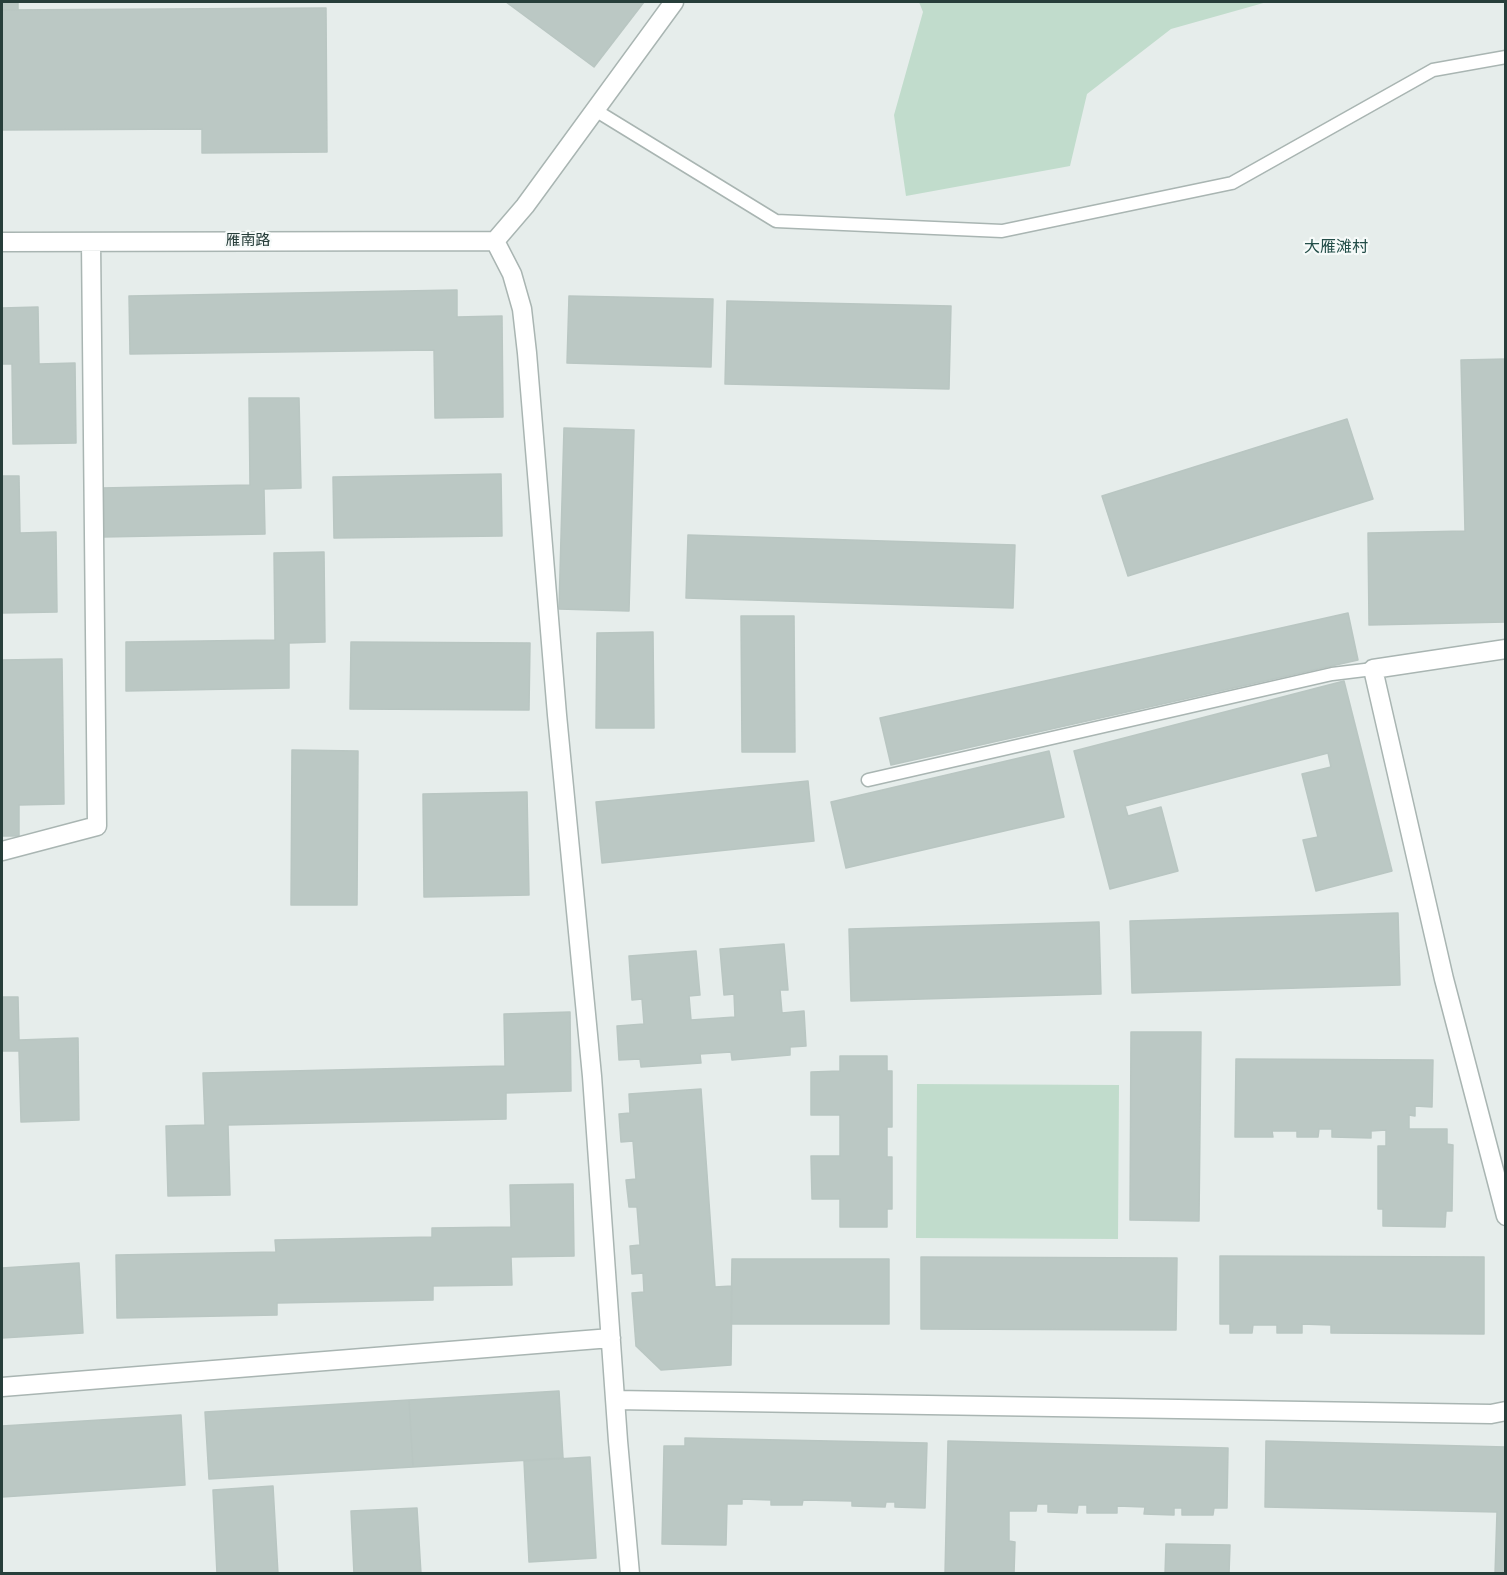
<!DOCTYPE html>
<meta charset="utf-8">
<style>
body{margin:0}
#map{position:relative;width:1507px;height:1575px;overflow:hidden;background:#e6edeb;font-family:Overpass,sans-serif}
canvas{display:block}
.frame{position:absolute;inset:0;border:3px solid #273e3a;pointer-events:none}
</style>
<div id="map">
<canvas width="1507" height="1575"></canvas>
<div class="frame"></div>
</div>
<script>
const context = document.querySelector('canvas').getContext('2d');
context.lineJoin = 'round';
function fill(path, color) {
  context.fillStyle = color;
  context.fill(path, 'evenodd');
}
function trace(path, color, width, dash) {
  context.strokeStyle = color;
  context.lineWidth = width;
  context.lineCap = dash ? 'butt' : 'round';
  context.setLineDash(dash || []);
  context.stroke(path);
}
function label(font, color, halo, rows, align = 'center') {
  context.font = font + ' Overpass,"Noto Sans SC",sans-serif';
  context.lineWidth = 4.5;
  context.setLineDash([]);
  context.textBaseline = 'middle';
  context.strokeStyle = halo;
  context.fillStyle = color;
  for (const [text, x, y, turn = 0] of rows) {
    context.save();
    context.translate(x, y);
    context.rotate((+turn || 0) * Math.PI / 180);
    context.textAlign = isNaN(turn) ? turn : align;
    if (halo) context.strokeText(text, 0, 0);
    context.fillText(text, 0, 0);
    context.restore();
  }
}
fill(new Path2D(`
 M919,2H1267L1171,29L1087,94L1070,166L906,196L894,115L923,12Z
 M917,1084L1119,1085L1118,1239L916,1238Z`), '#c1dccc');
const building = new Path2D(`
 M2,2H18V10H2Z
 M506,2H644L594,67Z
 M326,8L327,152L202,153V129L2,130V10Z
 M457,290V317L502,316L503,417L435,418L434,350L130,354L129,296Z
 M569,296L713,299L711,367L567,363Z
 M727,301L951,306L949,389L725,384Z
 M38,307L39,364L75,363L76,443L13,444L12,364H2V308Z
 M1506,359V622L1369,625L1368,533L1465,531L1461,360Z
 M249,398H299L301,488L264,489L265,534L102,537L101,488L250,485Z
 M1347,419L1373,499L1128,576L1102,496Z
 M564,428L634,430L629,611L559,609Z
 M501,474L502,536L334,538L333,477Z
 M2,476H19L20,533L56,532L57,612L2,613Z
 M688,535L1015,545L1013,608L686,598Z
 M324,552L325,642L289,643V688L126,691V642L275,640L274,553Z
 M1348,613L1358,660L891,765L880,718Z
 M741,616H794L795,752H742Z
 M653,632L654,728H596L597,633Z
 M351,642L530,643L529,710L350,709Z
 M62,659L64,804L19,805V836H2V660Z
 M1344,681L1392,871L1316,891L1303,840L1318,837L1302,774L1331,767L1328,753L1125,806L1128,816L1161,807L1178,871L1110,889L1074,751Z
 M292,750L358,751L357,905H291Z
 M1049,751L1064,817L846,868L831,802Z
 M808,781L814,841L602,863L596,802Z
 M527,792L529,895L424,897L423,794Z
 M1398,913L1400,985L1132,993L1130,921Z
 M1099,922L1101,994L851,1001L849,929Z
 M784,944L788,990H780L782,1013L804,1011L806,1046L790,1047V1055L732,1060L731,1052L700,1054L701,1063L641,1067L640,1059L619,1060L617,1026L644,1024L642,999L632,1000L629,956L696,951L700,995L689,996L691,1020L735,1017L734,994L724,995L720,949Z
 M2,997H18L19,1040L78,1038L79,1120L21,1122L19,1051H2Z
 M570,1012L571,1091L506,1093V1119L228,1125L230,1195L168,1196L166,1126L205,1125L203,1073L505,1066L504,1014Z
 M1131,1032H1201L1199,1221L1130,1220Z
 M840,1056H887V1071H892V1127H887V1157H892V1209H887V1227H840V1199H812L811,1156H840V1115H811V1072L840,1071Z
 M1236,1059L1433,1060L1432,1107L1415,1106V1116L1409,1115V1129H1447V1144L1453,1145L1452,1211H1446L1445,1227L1383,1226V1209H1378V1146H1386V1130L1371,1131V1138L1332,1137V1129H1319L1318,1137H1297V1131H1272L1273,1137H1235Z
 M701,1089L715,1287L732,1286L731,1365L661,1370L636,1346L632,1293L644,1292L643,1273L632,1274L630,1246L640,1245L637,1207H629L626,1180L636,1179L633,1141L621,1142L619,1114L630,1113L629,1094Z
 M573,1184L574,1256L511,1257L512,1285L433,1286V1300L277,1303V1315L117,1318L116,1255L276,1252L275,1240L432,1237V1228L511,1227L510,1185Z
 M1220,1256L1484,1257V1334L1331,1333V1325L1302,1324V1333H1277V1325H1253L1252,1333H1230V1324H1220Z
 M921,1257L1177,1258L1176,1330L921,1329Z
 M732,1259H889V1324H731Z
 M79,1263L83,1333L2,1338V1268Z
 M559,1391L563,1458L413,1467L409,1400Z
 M409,1400L413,1467L209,1479L205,1412Z
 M181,1415L185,1485L2,1497V1426Z
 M685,1438L927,1443L925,1508L895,1507V1502H886L885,1507L852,1506V1501L803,1500L802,1505H771V1500L742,1499V1504H727L726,1545L662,1544L664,1446H685Z
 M948,1441L1228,1448L1227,1508H1214L1213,1515H1182V1508H1174V1515L1144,1514L1145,1507L1117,1506V1513H1087V1505H1078L1077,1513L1048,1512V1504H1037L1036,1511H1009V1541L1015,1542L1014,1574H945Z
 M1266,1441L1506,1447V1574H1495L1497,1512L1265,1507Z
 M590,1457L596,1558L529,1562L524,1461Z
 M273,1486L278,1574H217L213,1490Z
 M417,1508L421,1574H354L351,1511Z
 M1166,1544L1230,1545L1229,1574H1165Z`);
fill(building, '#bbc8c4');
trace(building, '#b9c6c2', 1.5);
const service = new Path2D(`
 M595,110L776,221L1002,231L1232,183L1433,70L1506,57
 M868,780L1332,674L1373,669`);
const minor = new Path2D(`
 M495,241L512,274L522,309L527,353L557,715L592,1076L618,1441L630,1574
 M495,241L525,206L674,2
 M2,242L495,241
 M1506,649L1373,669L1444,979L1506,1216
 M2,851L97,826L91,242
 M2,1387L611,1338
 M615,1400L1491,1414L1506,1411`);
trace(service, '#a9b5b2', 15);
trace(minor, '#a9b5b2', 21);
trace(service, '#fff', 12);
trace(minor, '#fff', 18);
label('15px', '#273e3a', '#f6faf9', [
 ["雁南路",248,242]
]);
label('16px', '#244e49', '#f6faf9', [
 ["大雁滩村",1336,249]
]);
</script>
